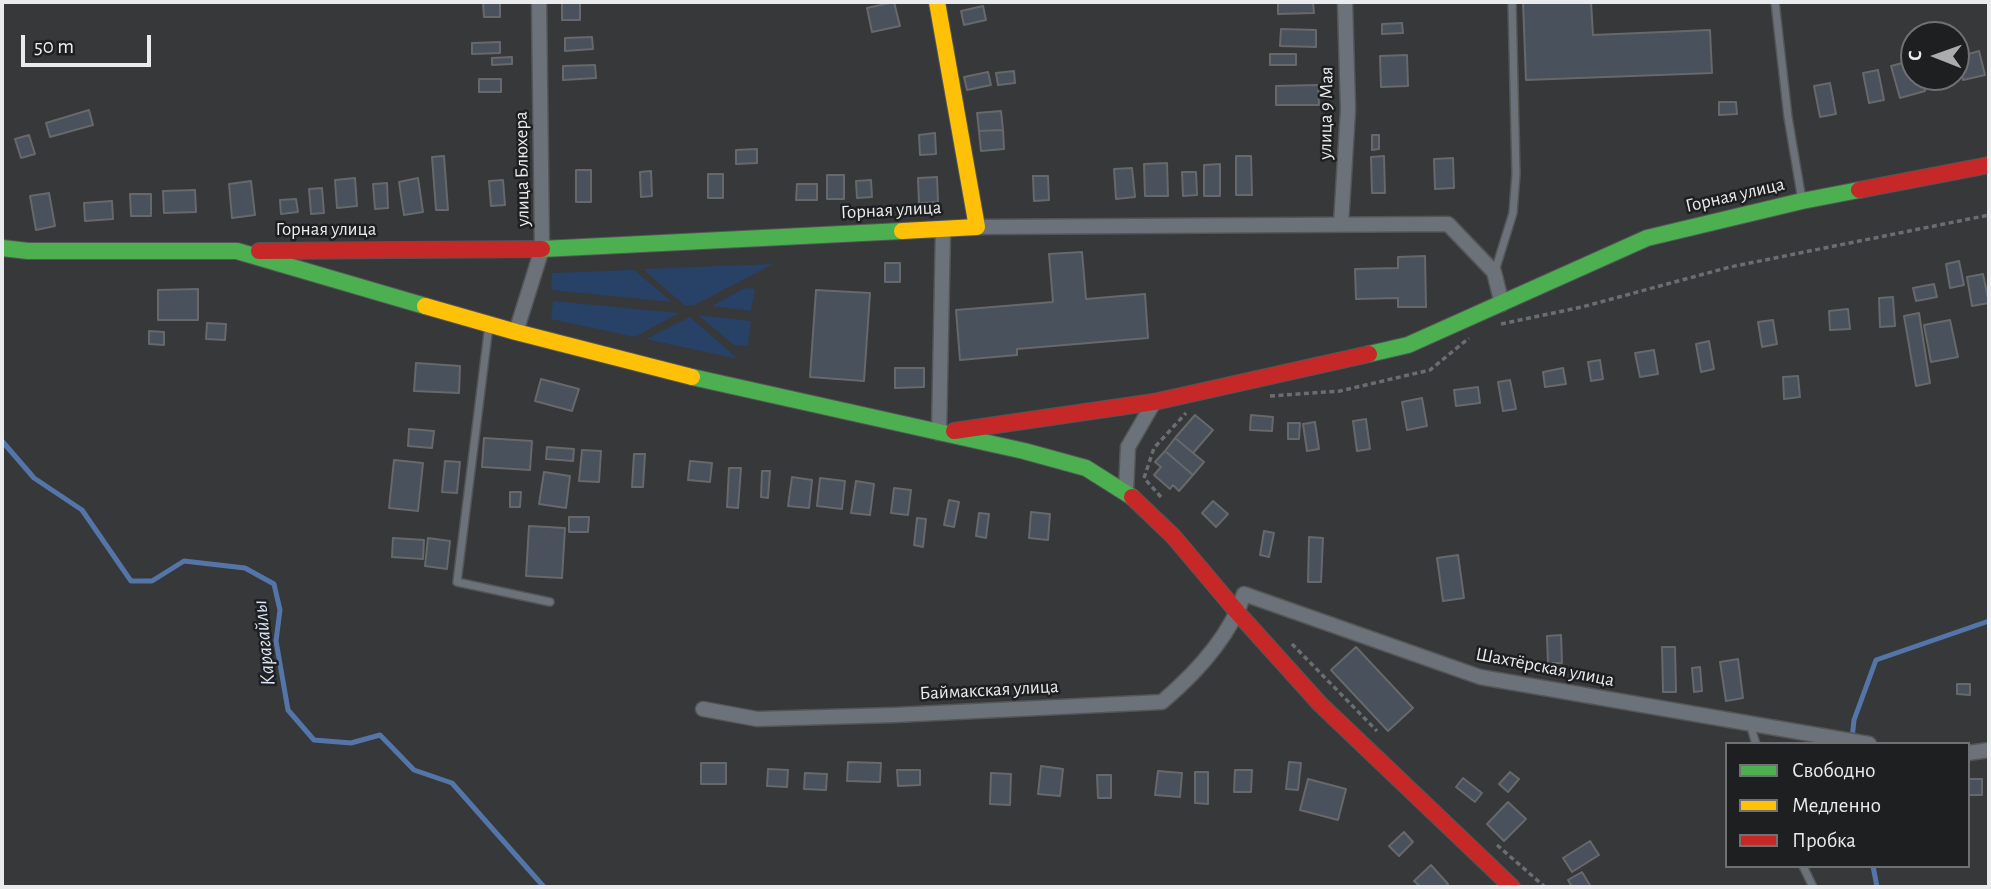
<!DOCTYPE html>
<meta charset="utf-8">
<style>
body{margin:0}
#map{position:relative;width:1991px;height:889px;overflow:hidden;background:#36383a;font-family:"Alegreya Sans",sans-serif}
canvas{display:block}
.frame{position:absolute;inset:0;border:4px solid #eaebed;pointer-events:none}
.legend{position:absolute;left:1725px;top:742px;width:245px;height:126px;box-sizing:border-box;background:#1e1f20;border:2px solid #707172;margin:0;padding:9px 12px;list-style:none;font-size:21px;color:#eaebed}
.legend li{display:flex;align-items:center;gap:14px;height:35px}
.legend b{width:35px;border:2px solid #707172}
.north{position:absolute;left:1900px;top:21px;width:70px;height:70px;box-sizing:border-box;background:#1e1f20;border:2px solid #707172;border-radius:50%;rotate:271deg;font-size:19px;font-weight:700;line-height:28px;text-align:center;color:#eaebed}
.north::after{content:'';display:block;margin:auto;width:24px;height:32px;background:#abacae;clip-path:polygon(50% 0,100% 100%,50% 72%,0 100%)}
.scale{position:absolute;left:21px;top:35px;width:130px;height:32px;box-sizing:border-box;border:4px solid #eaebed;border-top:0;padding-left:9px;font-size:21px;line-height:24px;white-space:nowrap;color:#eaebed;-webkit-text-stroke:5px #1e1f20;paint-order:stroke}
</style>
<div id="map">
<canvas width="1991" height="889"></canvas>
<div class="frame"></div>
<ul class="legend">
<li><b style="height:9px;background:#4caf50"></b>Свободно</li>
<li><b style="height:9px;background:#ffc107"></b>Медленно</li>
<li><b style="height:9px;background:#c62828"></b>Пробка</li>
</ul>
<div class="north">С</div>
<div class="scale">50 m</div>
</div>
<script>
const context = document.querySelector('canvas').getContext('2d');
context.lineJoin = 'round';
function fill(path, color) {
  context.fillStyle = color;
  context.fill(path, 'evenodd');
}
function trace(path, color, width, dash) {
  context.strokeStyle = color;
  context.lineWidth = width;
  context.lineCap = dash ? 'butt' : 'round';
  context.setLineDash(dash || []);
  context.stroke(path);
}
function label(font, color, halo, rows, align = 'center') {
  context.font = font + ' "Alegreya Sans",sans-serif';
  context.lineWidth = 5;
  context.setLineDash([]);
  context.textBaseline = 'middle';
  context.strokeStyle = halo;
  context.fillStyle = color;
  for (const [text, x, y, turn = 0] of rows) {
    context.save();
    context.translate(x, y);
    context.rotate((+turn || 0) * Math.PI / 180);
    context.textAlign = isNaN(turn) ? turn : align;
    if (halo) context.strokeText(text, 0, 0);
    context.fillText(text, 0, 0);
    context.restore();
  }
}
fill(new Path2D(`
 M773,264L695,305H684L643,269Z
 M634,270L672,302L551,290L552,273Z
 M745,288L755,289L751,311L712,306Z
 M553,301L679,313L635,337L551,319Z
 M698,315L751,321L748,346L734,345Z
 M690,317L738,359L646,339Z`), '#284166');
trace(new Path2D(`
 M2,441L34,478L82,510L131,581H152L184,561L245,568L274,584L280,610L276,641L288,710L314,740L351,743L380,735L414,770L452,783L544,887
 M1852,739L1854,720L1876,660L1989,621
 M1873,866L1877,887`), '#5475a8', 5);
const building = new Path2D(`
 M483,2H500V17H484Z
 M562,2H580V20H562Z
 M894,2L900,26L872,32L867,8Z
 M1278,2H1313L1314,13L1278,14Z
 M1523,2H1591L1593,35L1710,30L1712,73L1526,80Z
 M983,6L986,20L964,25L961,11Z
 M1402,23L1403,33L1382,34V24Z
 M1281,29L1316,30V47L1280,46Z
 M592,37L593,49L565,51V38Z
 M500,42V53L472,54V43Z
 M1979,51L1985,75L1963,80L1958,57Z
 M1270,54H1296V65H1270Z
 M1407,55L1408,86L1381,87L1380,56Z
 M512,57V64L492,65V58Z
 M1914,60V77H1922L1925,91L1900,98L1891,66Z
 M595,65L596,78L563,80V66Z
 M1878,70L1884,100L1869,103L1863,73Z
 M1014,71L1015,83L998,85L996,73Z
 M988,72L991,85L967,90L964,77Z
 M1936,77H1948L1950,86L1939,89Z
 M479,79H501V92H479Z
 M1830,83L1836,114L1820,117L1814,86Z
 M1318,85L1319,105H1276V86Z
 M1719,102H1736L1737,114L1719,115Z
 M89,110L93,125L50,137L46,123Z
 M1001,111L1003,130L979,131L977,113Z
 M1003,130L1004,149L981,151L979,131Z
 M935,133L936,154L920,155L919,135Z
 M29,135L35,154L21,158L15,139Z
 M1372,135H1379V149L1372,150Z
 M757,149V163L736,164V150Z
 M444,156L448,210H436L432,157Z
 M1236,156H1251L1252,195H1236Z
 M1384,156L1385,193H1372L1371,157Z
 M1453,158L1454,188L1435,189L1434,159Z
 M1167,163L1168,196H1145L1144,164Z
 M1220,164V196H1204V165Z
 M1132,168L1135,197L1116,199L1114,169Z
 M576,170H591V202H576Z
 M651,171L652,196L641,197L640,172Z
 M1182,172H1196L1197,195L1183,196Z
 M708,174H723V198H708Z
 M827,175H844V199H827Z
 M1033,176H1048L1049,200L1034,201Z
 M937,177L938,202L919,203L918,178Z
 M355,178L357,206L337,208L335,180Z
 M418,178L423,212L404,215L399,182Z
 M503,180L505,205L491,206L489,181Z
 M871,180L872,197L857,198L856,181Z
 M251,181L255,215L232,218L229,184Z
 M387,183L388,208L375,209L373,184Z
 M797,184H817V200H796Z
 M322,188L324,213L311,214L309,189Z
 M195,190L196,212L164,213L163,191Z
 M49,193L55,226L36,230L30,196Z
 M130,194H151V216H131Z
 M296,199L298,212L281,214L280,200Z
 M112,201L113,219L85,221L84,203Z
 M1082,252L1086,299L1145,294L1148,338L1017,349V355L960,360L956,310L1053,302L1049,254Z
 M1425,256L1426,307H1398V298L1356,299L1355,269L1398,268V257Z
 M1959,261L1964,285L1950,288L1946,264Z
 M885,263H900V282H885Z
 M1983,274L1989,303L1972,306L1967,277Z
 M1934,284L1937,297L1916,301L1913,288Z
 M198,289V320H158V290Z
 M816,290L870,293L864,381L810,377Z
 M1893,297L1895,326L1880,327L1879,298Z
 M1848,309L1850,329L1830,330L1829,311Z
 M1919,313L1930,383L1916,386L1904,316Z
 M1773,320L1777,344L1762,347L1758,322Z
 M1950,320L1958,357L1931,362L1924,325Z
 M207,323L226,324L225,340L206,339Z
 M149,331L164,332V345L149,344Z
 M1709,341L1714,369L1701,372L1696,344Z
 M1654,350L1658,374L1640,377L1635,353Z
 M1600,360L1603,379L1591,381L1588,362Z
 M416,363L460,366L459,393L414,391Z
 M895,368H924V387L895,388Z
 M1563,368L1566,384L1545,387L1543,372Z
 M1798,376L1800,397L1784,399L1783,377Z
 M541,379L579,389L572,411L535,401Z
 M1510,380L1516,409L1503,411L1498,382Z
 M1478,387L1480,403L1456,406L1454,390Z
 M1422,398L1427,426L1407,430L1402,402Z
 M1195,415L1213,430L1193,453L1175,438Z
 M1251,415L1273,417L1272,431L1250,430Z
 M1366,419L1370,449L1357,451L1353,421Z
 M1315,422L1319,449L1307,451L1303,424Z
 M1288,423H1300L1299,439H1288Z
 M409,429L434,431L432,448L408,446Z
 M484,438L532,441L530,470L482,467Z
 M1175,438L1204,462L1193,475L1165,451Z
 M547,447L574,449L573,461L546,459Z
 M582,450L601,451L599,482L579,481Z
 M1165,451L1193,475L1179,491L1173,485L1170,489L1154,475L1161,467L1155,462Z
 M634,454H645L643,487H632Z
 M394,460L423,463L418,511L389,508Z
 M445,461L460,462L457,493L442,492Z
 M690,461L712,463L710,482L688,480Z
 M729,468H741L738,508L727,507Z
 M762,471H770L768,498L761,497Z
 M544,472L570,476L566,508L539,504Z
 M792,477L812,480L809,508L788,506Z
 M820,478L845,481L842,509L817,506Z
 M856,481L874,484L870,515L851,513Z
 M894,488L911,490L908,515L891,513Z
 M510,492H521L520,507H510Z
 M949,500L959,502L954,527L944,525Z
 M1213,501L1228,514L1216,527L1202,513Z
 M1031,512L1050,514L1048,540L1029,538Z
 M979,513L989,514L986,538L976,536Z
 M569,517H589L588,532H569Z
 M917,518L926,519L923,547L914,545Z
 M529,526L565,528L562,578L526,576Z
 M1264,531L1274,533L1269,557L1260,555Z
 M1309,537L1323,538L1321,582H1308Z
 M393,538L424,540L423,559L392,557Z
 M428,538L450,541L447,569L425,566Z
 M1458,555L1464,598L1443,601L1437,558Z
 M1561,635L1562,663H1548L1547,636Z
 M1356,647L1413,708L1388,731L1331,670Z
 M1662,647H1675L1676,692H1663Z
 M1738,659L1743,698L1726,701L1720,662Z
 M1700,667L1702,691L1694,692L1692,668Z
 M1957,684H1970V695L1957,694Z
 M848,762L881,763L880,782L847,781Z
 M1289,762L1301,763L1298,790L1286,789Z
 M701,763H726V784H701Z
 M1041,766L1063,769L1060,796L1038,794Z
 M768,769L788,770L787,787L767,786Z
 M897,770H920V785L898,786Z
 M1235,770H1252L1251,792H1234Z
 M1158,771L1182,773L1180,797L1155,795Z
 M1195,772H1208V804L1195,803Z
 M1510,772L1519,779L1508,792L1499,784Z
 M805,773L827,774L826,790L804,789Z
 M991,773L1011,774L1010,805L990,804Z
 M1097,775H1111V798H1098Z
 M1463,778L1482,793L1475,802L1456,787Z
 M1308,779L1346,789L1338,820L1300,810Z
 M1968,779H1982V795H1968Z
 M1508,802L1526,819L1504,841L1487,824Z
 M1404,832L1413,842L1399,856L1389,846Z
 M1590,841L1599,855L1572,872L1563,858Z
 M1431,865L1448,884L1445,887H1421L1414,881Z
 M1582,872L1591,887H1572L1568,880Z`);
fill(building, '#49515c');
trace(building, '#67686a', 2);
const lane = new Path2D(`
 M1775,2L1788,117L1802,200
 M1495,271L1513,213L1516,174L1512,2
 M489,325L457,582L550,602
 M1750,724L1756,744
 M1803,866L1813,887`);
const street = new Path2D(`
 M1341,224L1348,110L1345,2
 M977,227L1448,224L1494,272L1502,304
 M516,332L542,249L539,2
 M939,433L943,229
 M1126,491L1128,447L1154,402
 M703,709L757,719L895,715L1162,702C1196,673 1230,637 1244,594L1480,677L1869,744
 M1968,753L1989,750`);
const fast = new Path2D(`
 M2,248L28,251H237L425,306
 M542,249L902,231
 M1369,354L1408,345L1647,238L1802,201L1859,190
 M692,377L1024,451L1086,468L1132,497`);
const slow = new Path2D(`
 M902,231L977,227L937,2
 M425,306L516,332L692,377`);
const jam = new Path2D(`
 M1859,190L1989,165
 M259,251L542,249
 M954,431L1154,402L1369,354
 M1132,497L1173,536L1238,613L1320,704L1512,887`);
trace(lane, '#545556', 10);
trace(street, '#545556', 17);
trace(fast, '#545556', 18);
trace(slow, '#545556', 18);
trace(jam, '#545556', 18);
trace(new Path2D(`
 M1501,324L1582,307L1730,267L1989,215
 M1270,396L1340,391L1430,370L1469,338
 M1161,497L1144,478L1154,448L1186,413
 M1292,644L1377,731
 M1497,845L1545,887`), '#6a6e72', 3.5, [5, 3.5]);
trace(lane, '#6c727a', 7);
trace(street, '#6c727a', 14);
trace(fast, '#4caf50', 16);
trace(slow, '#ffc107', 16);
trace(jam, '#c62828', 16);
label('19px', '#eaebed', '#1e1f20', [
 ["улица 9 Мая",1326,113,-89],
 ["улица Блюхера",522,169,-91],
 ["Горная улица",1735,195,-13],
 ["Горная улица",891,210,-3],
 ["Горная улица",326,229],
 ["Шахтёрская улица",1545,667,11],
 ["Баймакская улица",989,690,-3]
]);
label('italic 21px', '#dae5f5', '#1e1f20', [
 ["Карагайлы",264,643,-96]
]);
</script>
